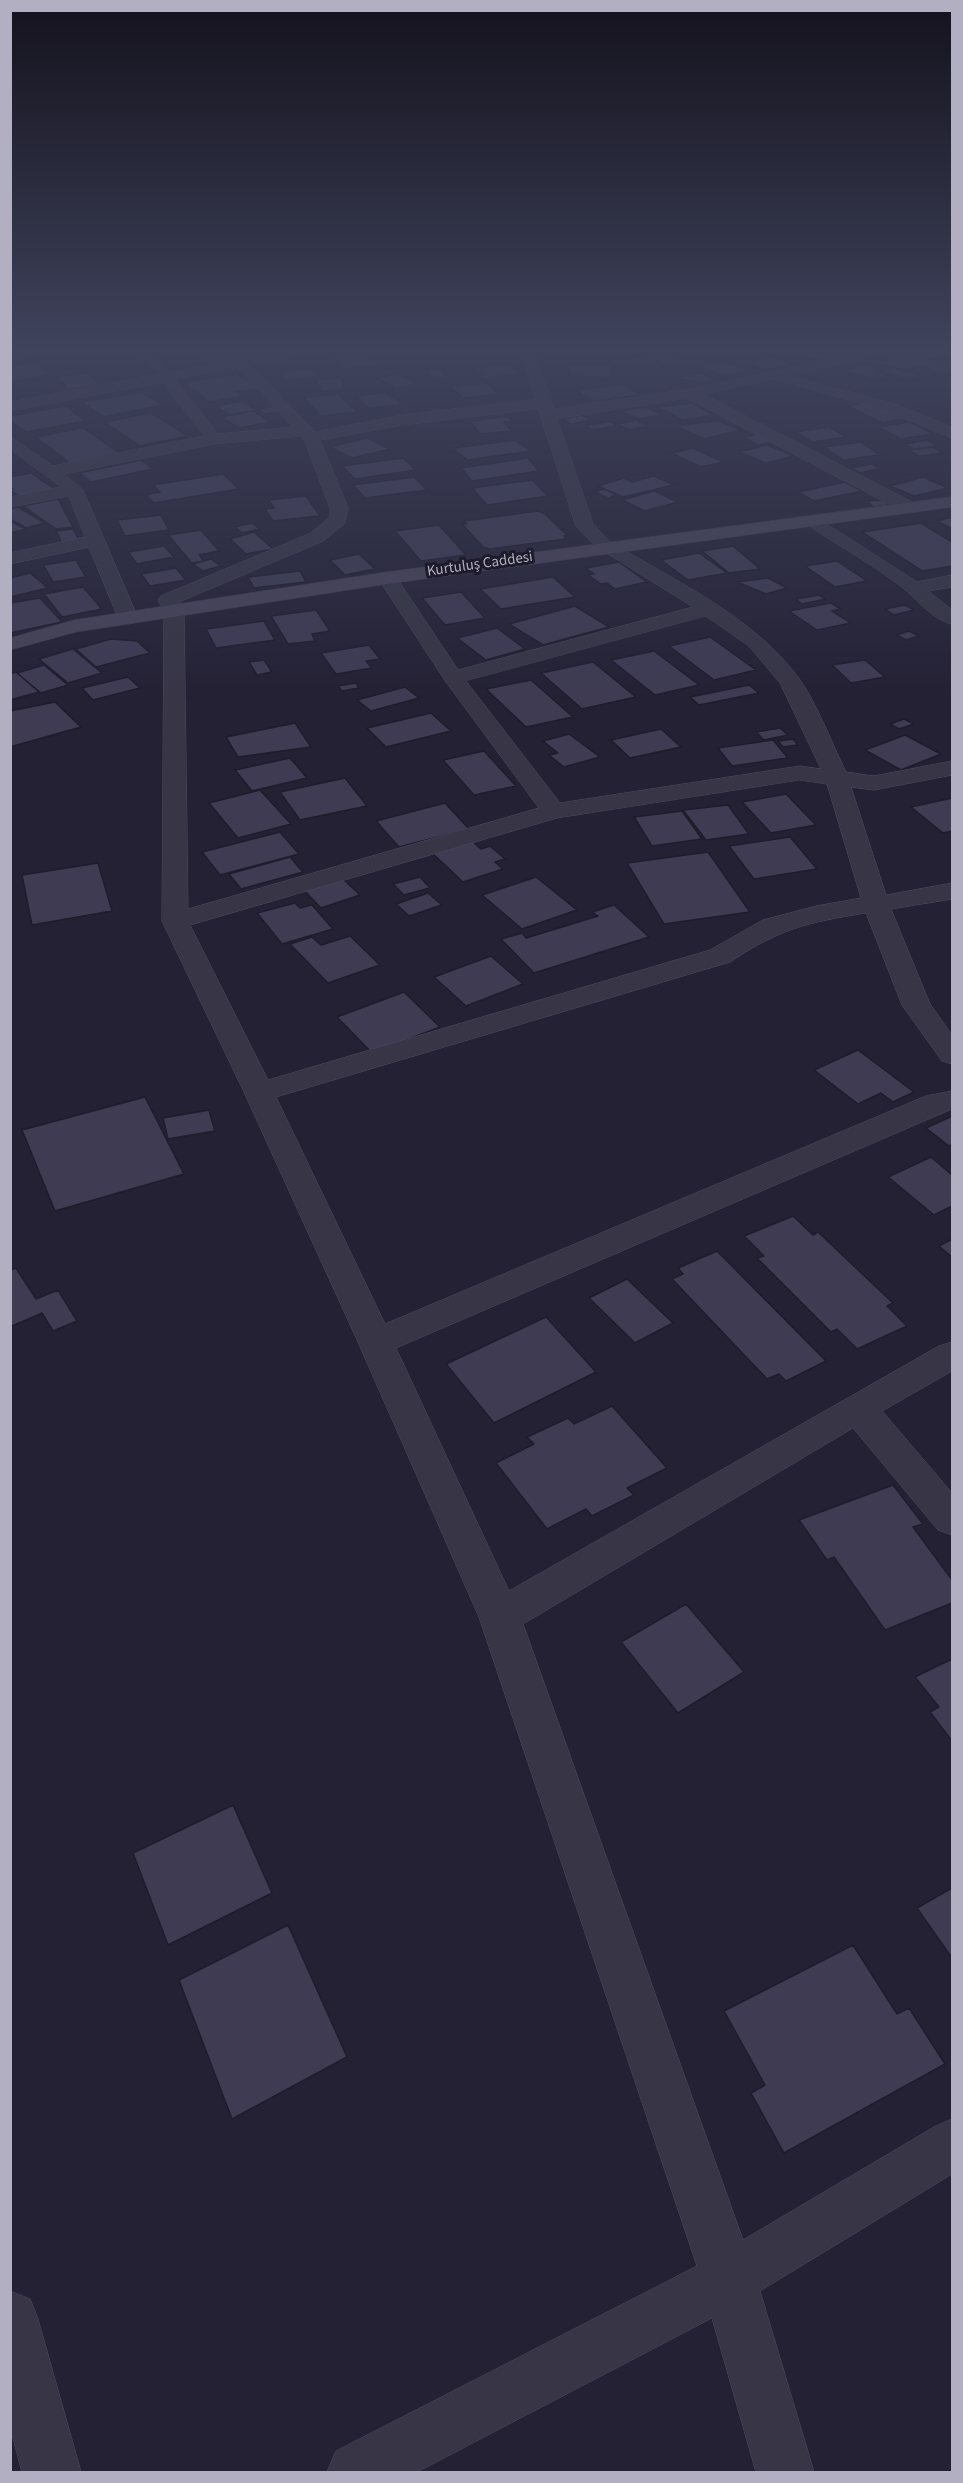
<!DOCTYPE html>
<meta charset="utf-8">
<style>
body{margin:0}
#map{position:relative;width:963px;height:2483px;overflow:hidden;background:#242135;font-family:"Source Sans 3",sans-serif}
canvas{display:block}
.frame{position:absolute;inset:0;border:12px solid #b2afc3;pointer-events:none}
</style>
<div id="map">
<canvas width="963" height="2483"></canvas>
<div class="frame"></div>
</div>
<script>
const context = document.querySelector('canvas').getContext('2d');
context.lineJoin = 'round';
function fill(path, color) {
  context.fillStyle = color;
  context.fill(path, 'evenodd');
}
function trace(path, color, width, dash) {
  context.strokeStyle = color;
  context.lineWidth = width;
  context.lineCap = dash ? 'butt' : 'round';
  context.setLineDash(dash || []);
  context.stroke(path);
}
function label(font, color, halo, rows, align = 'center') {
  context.font = font + ' "Source Sans 3",sans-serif';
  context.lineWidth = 6;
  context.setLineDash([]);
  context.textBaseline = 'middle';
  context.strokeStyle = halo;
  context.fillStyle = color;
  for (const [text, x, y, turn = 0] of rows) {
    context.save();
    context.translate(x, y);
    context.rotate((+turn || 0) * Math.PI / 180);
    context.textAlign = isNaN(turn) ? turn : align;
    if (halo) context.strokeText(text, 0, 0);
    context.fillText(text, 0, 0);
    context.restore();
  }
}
const building = new Path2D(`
 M661,353L682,361L666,364L645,357Z
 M799,353H853L820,360Z
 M913,353H951L952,354L932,359Z
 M220,354L231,362L209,365L199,357Z
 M351,354L363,355L377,365L347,369L330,357Z
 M645,357L656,363L644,365L633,359Z
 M773,357L791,364L765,370L747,362Z
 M893,357L923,365L907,370L875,363Z
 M723,361L750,371L726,376L699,366Z
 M33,362L51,374L15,381L10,378V366Z
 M510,365L520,374L484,378L474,368Z
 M569,365H609L614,370H610L611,377L571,376Z
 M864,365L884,370L878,372L888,375L876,379L845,371Z
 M310,368L319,376L288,380L281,372Z
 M893,368L920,375L908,379L882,372Z
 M440,369L447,377L433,378L427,370Z
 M88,373L100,385L68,389L57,377Z
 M699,373L717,380L703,383L678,378Z
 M238,374L259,388L237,392L243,396L210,402L184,383Z
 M398,374L417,384L396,388L378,378Z
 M340,378L345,389L322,391L316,380Z
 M486,383L499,394L464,398L451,387Z
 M623,384L640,395L594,401L577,391Z
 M142,392L163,405L103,417L83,402Z
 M385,393L404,404L369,408L356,396Z
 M338,394L357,412L321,416L304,398Z
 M242,401L256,410L230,415L216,406Z
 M691,403L714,415L683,420L657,407Z
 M863,403L911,417L883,423L848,406Z
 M65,406L86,421L26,432L10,421V416Z
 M277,406L284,412L265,414L259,409Z
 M646,407L662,415L639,419L620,411Z
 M253,411L271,422L239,428L221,417Z
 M151,413L188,436L140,446L105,422Z
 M582,415L591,420L571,424L563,419Z
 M508,416L513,421L504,422L512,431L480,434L470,421Z
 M636,420L648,426L630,430L618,424Z
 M719,421L741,430L704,439L676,426Z
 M611,422L617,426L592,430L586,425Z
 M910,422L933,434L901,439L878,427Z
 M829,427L846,437L812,442L796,432Z
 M83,428L119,453L70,463L36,437Z
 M758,434L773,442L758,445L743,437Z
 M367,438L390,449L352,458L330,447Z
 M515,440L531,451L467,460L453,448Z
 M927,440L937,446L914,449L904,444Z
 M861,442L880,455L843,460L824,447Z
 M767,445L794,456L766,463L739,452Z
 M933,447L943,453L919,456L909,450Z
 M693,448L723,462L701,467L671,453Z
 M403,458L416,470L355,479L342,466Z
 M528,458L539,471L472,481L461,468Z
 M141,460L153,469L91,482L79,473Z
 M872,464L881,468L860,473L851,468Z
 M31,473L56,490L21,498L10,490L13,489L10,487V477Z
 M223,474L239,489L154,503L146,495L160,492L153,485Z
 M654,476L674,485L623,497L598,486L624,478L632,482Z
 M414,477L427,490L365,498L353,485Z
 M923,477L948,488L914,496L890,486Z
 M532,480L548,496L487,505L472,488Z
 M845,482L862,491L814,501L798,492Z
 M604,489L617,495L608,498L595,492Z
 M654,491L678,502L645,511L622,500Z
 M306,496L320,516L273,521L265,509L274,508L269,500Z
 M58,499L73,527L56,529L23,506Z
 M883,500L889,505L873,507L867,501Z
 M18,507L45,523L26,528L10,519V509Z
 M538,511L545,514L568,536H564L566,539L490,549L483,547L462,524H467L464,521Z
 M161,515L169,530L125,536L117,520Z
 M952,517V529L937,521Z
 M10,521L26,529L10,533Z
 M252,523L260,529L242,533L235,527Z
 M921,523L952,542V566L922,571L862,532Z
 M439,525L466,555L421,561L395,531Z
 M73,529L79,540L62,543L56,531Z
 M201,530L219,551L199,555L204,561L192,563L168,535Z
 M254,532L273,549L246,554L230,539Z
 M164,546L174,557L137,564L128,552Z
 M733,546L760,569L729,573L702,551Z
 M699,553L727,573L688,580L661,560Z
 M359,554L375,569L345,575L330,560Z
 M211,559L221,566L203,571L193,564Z
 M76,560L86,577L53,582L43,565Z
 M837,561L867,581L835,587L805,566Z
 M619,562L647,582L615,589L607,583L601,584L588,575L594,574L586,568Z
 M176,568L186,580L150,586L141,574Z
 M300,571L306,582L254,588L248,577Z
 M30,573L48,588L10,597V578Z
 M553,577L575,597L501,609L480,589Z
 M768,578L787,588L766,594L737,582Z
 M83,587L102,609L62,617L44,594Z
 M461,592L485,618L445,625L422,598Z
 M819,595L826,599L802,604L796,599Z
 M40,598L62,622L10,633V603Z
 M831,603L841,609L832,611L851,623L817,630L789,611Z
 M905,605L914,610L894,615L885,609Z
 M575,606L609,627L543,645L509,624Z
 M316,610L330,631L312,634L315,641L288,644L271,616Z
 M264,621L275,640L216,648L206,629Z
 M497,628L525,649L486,660L457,638Z
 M909,631L919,636L906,640L897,635Z
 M710,637L756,670L714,680L669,646Z
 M111,639L137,641L150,653L96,667L76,649Z
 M369,645L380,659L366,661L372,668L336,674L321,653Z
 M73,649L102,673L68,683L39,659Z
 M654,651L699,685L655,695L611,660Z
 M264,660L272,672L257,675L249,662Z
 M865,660L885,677L851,683L832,665Z
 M593,662L636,697L582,709L541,673Z
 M44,665L68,685L41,693L17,673Z
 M16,672L39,692L10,700V674Z
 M128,677L140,688L93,700L82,688Z
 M531,680L573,717L526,727L486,689Z
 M356,683L359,688L342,691L338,686Z
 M749,685L759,693L699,705L690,697Z
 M405,687L419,698L371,711L357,700Z
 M55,702L81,727L10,747V711Z
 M431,713L451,731L386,747L367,728Z
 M904,719L914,724L899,729L890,724Z
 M295,723L311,747L238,757L226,737Z
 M780,728L788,735L764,740L756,732Z
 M661,729L681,747L630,758L611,740Z
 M569,734L600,757L564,767L549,755L558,753L543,741Z
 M905,735L941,754L901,770L865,750Z
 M793,739L798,745L783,747L778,741Z
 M773,740L788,758L732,766L718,748Z
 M484,751L516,786L474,795L443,760Z
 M290,758L307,778L252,791L235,770Z
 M345,778L367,806L300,820L280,792Z
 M260,790L291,824L238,838L209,803Z
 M786,794L816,825L771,833L742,802Z
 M952,798V831L943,833L911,807Z
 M445,803L469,829L399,847L376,821Z
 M728,805L749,834L706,840L683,810Z
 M682,811L702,839L652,846L634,817Z
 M280,832L299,854L220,875L202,852Z
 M790,837L817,869L754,879L729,846Z
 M471,840L481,849L490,846L505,859L495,862L503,869L463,882L431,852Z
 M708,852L750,912L664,924L627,863Z
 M290,857L303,872L241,889L229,874Z
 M98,863L112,911L32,925L22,875Z
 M339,875L360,895L321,908L301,887Z
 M420,877L430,888L404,895L393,884Z
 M536,877L577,910L522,929L482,895Z
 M428,893L442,905L409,916L396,904Z
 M295,903L300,908L312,905L333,929L282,944L257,913Z
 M614,905L649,937L534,973L501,939L522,933L526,938L598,916L592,912Z
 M350,936L380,965L328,983L290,944L312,937L321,945Z
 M491,956L523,984L466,1006L434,977Z
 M404,992L440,1027L372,1053L337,1017Z
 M858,1050L914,1092L893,1102L881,1093L858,1104L814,1070Z
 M145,1097L184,1174L55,1211L22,1130Z
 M209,1110L215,1131L168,1139L163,1118Z
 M952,1116V1144L949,1146L926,1128Z
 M931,1157L952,1175V1206L934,1215L888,1177Z
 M793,1216L813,1235L818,1232L893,1303L887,1306L907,1326L857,1349L837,1329L831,1332L757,1258L764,1256L744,1236Z
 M952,1239V1257L939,1246Z
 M717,1251L826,1361L786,1381L779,1374L767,1379L672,1279L683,1274L678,1268Z
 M16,1268L36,1299L58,1290L77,1321L53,1331L42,1313L10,1327V1270Z
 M627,1279L673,1323L635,1343L589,1298Z
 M546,1317L596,1372L494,1423L446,1364Z
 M612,1406L667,1468L627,1488L634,1495L592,1516L586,1509L547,1529L496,1463L534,1444L527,1437L568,1418L574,1424Z
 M893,1485L923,1524L913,1527L952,1580V1603L885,1630L834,1557L827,1560L799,1520Z
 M686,1604L744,1672L678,1713L621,1642Z
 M952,1659V1741L930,1712L939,1707L915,1677Z
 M233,1805L272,1893L168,1945L133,1853Z
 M952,1888V1958L917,1908Z
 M288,1925L347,2057L232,2119L179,1980Z
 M853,1945L897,2014L909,2008L945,2064L784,2153L751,2093L765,2085L724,2011Z`);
fill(building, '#3e3b53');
trace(building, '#1f1c2c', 1.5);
const minor = new Path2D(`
 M10,353H38L31,357L10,359Z
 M132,353H147L172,372L230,361L224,353H238L244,358L273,353H300L298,356L251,365L315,432L403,415L544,398L552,403L544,408L403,425L320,440L348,508L345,523L323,541L179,602L184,611L188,909L539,808L446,682L378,578L387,572L394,574L458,670L693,607L597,547L606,542L612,543C677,582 752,616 798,677C816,701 832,744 846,772L874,776L952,761V775L874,790L851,787L886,895L952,883V899L891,909L930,1004L952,1035V1064L942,1061L902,1005L866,913C808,922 779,929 730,962L276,1097L385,1324L926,1096L952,1091V1109L396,1348L509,1591L939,1346L952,1342V1371L882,1411L952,1493V1535L938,1530L853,1428L523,1624L743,2240L934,2127L952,2119V2174L760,2291L814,2472H756L712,2318L417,2472H327L336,2451L697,2266L479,1617L358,1342L244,1092L162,921L164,611L158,600L161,596L311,533L330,517V508L304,439L301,436L214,444L64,474L83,490L138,618L135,622L128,624L118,618L89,547L10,564V553L85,537L69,496L10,507V497L61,487L10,449V436L53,466L204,436L163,382L10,411V402L158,374ZM237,368L293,427L218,434L177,382V379ZM706,616L749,646L780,683L821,769L800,766L560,803L466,681ZM800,780L827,784L861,898L816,906L763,920L710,950L268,1080L190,925L557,818Z
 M860,353H904L952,366V374L884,354L790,376L895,404L952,427V438L884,410L774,379L703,394L916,504L919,508L916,512H904L687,398L548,420L540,415L548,410L689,389Z
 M814,516L917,582L952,575V587L928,591L952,610V624C934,620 921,604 908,592C878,567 840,547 808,525L805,521L808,517Z
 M10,2291L30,2299L38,2319L81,2472H22L10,2427Z`);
const tertiary = new Path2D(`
 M521,353H535L593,524L615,547L612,551H600L576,526Z`);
const secondary = new Path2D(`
 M952,497V507L387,584L76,632L10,650V638L74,620L387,572Z`);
trace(minor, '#4f4c5e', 1);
trace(tertiary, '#4f4c5e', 1);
trace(secondary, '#3e3b4c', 1);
fill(minor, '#373546');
fill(tertiary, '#373546');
fill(secondary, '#474358');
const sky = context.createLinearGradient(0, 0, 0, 700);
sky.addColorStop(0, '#14121d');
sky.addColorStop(0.5, '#3f435c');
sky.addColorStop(1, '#3f435c00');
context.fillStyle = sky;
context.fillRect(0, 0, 963, 700);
label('15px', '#b2afc3', '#1d1a2a', [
 ["Kurtuluş Caddesi",480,565,-8]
]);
</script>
